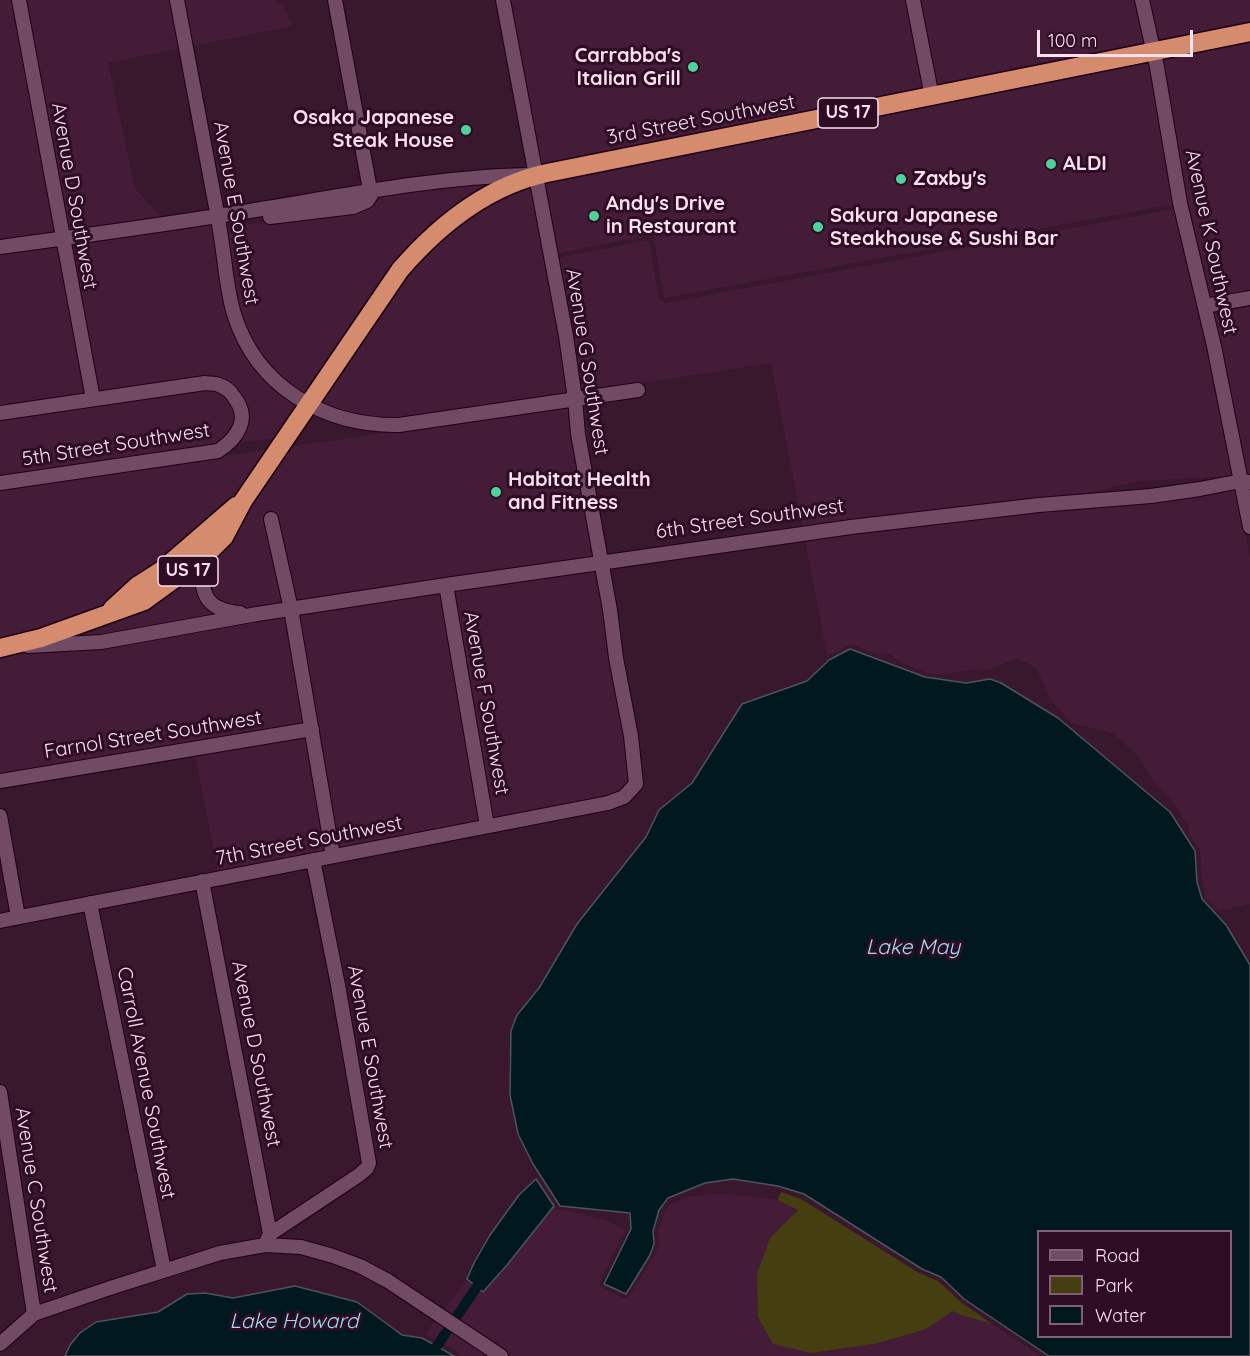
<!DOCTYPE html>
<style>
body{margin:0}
#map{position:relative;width:1250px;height:1356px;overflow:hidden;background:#39172d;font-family:Quicksand,sans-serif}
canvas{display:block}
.legend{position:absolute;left:1037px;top:1230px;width:195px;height:108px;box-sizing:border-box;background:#2e0d24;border:2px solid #7f6175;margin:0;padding:8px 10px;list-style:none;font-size:18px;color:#f8e0ee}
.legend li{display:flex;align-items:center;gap:12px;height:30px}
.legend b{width:30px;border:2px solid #7f6175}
.scale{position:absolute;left:1037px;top:30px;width:156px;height:27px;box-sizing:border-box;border:3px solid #f8e0ee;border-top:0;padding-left:8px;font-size:18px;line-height:21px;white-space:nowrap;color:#f8e0ee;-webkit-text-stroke:4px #2e0d24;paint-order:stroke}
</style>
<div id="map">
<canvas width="1250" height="1356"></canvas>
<ul class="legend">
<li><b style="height:8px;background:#714a63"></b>Road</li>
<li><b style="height:16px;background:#443e11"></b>Park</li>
<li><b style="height:16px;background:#02181f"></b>Water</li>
</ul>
<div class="scale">100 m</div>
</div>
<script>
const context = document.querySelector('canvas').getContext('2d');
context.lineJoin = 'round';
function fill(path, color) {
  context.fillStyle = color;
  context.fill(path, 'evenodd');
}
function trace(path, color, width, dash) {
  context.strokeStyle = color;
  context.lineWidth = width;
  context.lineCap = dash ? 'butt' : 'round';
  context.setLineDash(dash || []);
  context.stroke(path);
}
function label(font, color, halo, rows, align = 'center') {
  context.font = font + ' Quicksand,sans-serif';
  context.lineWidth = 6;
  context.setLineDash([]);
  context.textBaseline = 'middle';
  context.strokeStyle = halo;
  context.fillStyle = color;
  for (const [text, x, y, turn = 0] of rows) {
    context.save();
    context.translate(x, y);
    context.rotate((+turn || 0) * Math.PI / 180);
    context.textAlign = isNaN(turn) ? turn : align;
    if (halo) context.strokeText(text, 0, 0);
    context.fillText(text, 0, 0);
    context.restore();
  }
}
fill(new Path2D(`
 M0,0H13L55,234L0,242Z
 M25,0H171L180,48L108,63L135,188L162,219L67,232Z
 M183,0H277L284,6L292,26L192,46Z
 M503,0H1142L1180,203L664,298L653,234L551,255Z
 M1148,0H1250V26L1158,45Z
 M1250,37V292L1210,299L1186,202L1160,55Z
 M506,181L467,202L308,397L284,381L269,367L247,332L239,312L225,225L232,226L348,213L377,196Z
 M532,183L568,395L399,420L354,416L318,402L404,273L474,211Z
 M1175,209L1208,347L1234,476L1142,481L1057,499L803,529L771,363L580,393L558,258L649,240L659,299L665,303Z
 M213,223L227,314L236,337L259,374L276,389L301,406L281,437L238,443L245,431L248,414L244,399L235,388L98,393L69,242Z
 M57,244L86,395L0,407V253Z
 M1250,303V476H1246L1212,310Z
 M205,389L217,390L227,397L233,405L236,416L234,428L216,446L0,477V418Z
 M570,406L572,435L595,560L296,603L275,513L264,516L284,605L257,609L226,607L213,597L207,580L208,561L288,447Z
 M272,449L244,490L105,608L0,643V489L215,457L217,458L221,456Z
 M1236,487L1250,557V904L1219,911L1206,897L1202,881L1200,851L1188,831L1189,826L1173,802L1154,782L1138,756L1113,733L1073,724L1068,720L1050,697L1036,668L1017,658L991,669L964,671L942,675L927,673L902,663L888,653L879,655L851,644L827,656L805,539Z
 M597,570L625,737L630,783L620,793L614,796L492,820L453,590Z
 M196,572L195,582L198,594L205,605L220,616L101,637L67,640L77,631Z
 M441,591L480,822L338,850L298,613Z
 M286,615L305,725L0,775V654L102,647Z
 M307,735L326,852L218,873L195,754Z
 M720,1193L778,1200L798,1210L770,1238L811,1353L873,1344L924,1330L953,1310L961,1315L992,1324L1041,1356H512L442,1312L467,1279L483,1291L507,1265L554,1206L558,1210L574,1212L607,1221L625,1230L599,1284L602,1288L624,1298H628L655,1256L659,1244L658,1232L664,1214L669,1205L688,1197Z
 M435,1321L490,1356H460L455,1350L425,1334Z`), '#451c37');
fill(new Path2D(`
 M781,1192L801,1199L919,1273L938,1281L961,1302L992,1324L961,1315L953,1311L924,1330L874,1344L811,1353L773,1344L758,1317L757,1274L770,1238L798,1210L778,1200Z`), '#443e11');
const water = new Path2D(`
 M850,649L925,677L966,683L990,679L1001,683L1058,718L1170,812L1195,851L1197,882L1202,899L1226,925L1250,965V1356H1049L964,1299L941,1277L922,1269L804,1194L778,1186L733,1179L705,1183L668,1198L659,1210L653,1231L654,1244L650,1255L626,1294L604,1284L631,1229L630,1213L560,1206L533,1164L518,1134L510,1095L511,1031L517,1015L539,988L577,924L646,837L659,810L692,783L742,704L807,681L829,660ZM1038,1232H1230V1336H1038Z
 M536,1179L554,1206L507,1265L483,1292L467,1279L474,1263L490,1235L519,1195Z
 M295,1286L357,1302L402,1335L422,1338L454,1356H65L70,1345L80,1333L96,1322L158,1312L187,1294L205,1293L233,1298Z`);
fill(water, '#02181f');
trace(water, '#4c545d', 1.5);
trace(new Path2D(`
 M437,1346L484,1276`), '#02181f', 10);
const minor = new Path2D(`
 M19,0L93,399
 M177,0C190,67 202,135 215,202C220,226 223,250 226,274C228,287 230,301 234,314C257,388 325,426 399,425L638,390
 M913,0L932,97
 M1142,0L1157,67L1180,203L1214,346L1250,527
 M270,217L353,207L367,201L371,195L335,0
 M0,247C89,235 178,223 267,208C352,194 439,177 526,175
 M1205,306L1250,298
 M0,413L205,383C209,384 215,383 219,385C225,387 231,392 234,397C251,418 238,438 218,451L0,483
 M271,519L291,609L333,856
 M202,559C200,592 204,610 240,613
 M446,585L487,826
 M28,646L101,642L257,614L446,585L851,527L1039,505L1151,496L1200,489L1241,481L1250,482
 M0,781L312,729
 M0,816L18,917
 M202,881L270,1234
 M90,903L164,1270
 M0,921L608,803L624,797L636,784L631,736L616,658L610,610L578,434L575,399L566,336L503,0
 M0,1092L34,1314
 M265,1245L270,1234L359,1175L367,1168L369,1163L338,985L313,860
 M0,1344L34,1314L110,1288L220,1253L265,1245L301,1247L333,1256L360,1266L388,1281L501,1356`);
const highway = new Path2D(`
 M112,609L137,586L162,570L236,506
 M0,648L41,638L144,601L202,559L224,537L243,501L400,270C438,226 487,186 547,173L1250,32`);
trace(minor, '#1e0115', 16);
trace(highway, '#1e0115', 21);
trace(minor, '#714a63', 14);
trace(highway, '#d58b6e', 18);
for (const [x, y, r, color] of [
 [693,67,6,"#4dd39a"],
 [466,130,6,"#4dd39a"],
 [1051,164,6,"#4dd39a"],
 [901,179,6,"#4dd39a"],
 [594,216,6,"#4dd39a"],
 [818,227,6,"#4dd39a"],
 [496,492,6,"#4dd39a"]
]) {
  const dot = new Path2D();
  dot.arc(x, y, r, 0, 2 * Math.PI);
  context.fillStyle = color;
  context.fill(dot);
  trace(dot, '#2e0d24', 2);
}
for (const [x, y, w] of [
 [848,113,60],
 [188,571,60]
]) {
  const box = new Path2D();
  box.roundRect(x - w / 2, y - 15, w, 30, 4.5);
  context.fillStyle = '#2e0d24';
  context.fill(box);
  trace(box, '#f8e0ee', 1.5);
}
label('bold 18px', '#f8e0ee', null, [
 ["US 17",848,113],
 ["US 17",188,571]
]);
label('bold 20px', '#f8e0ee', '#2e0d24', [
 ["Carrabba's",681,56,"right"],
 ["Italian Grill",681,79,"right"],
 ["Osaka Japanese",454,118,"right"],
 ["Steak House",454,141,"right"],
 ["ALDI",1063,164],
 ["Zaxby's",913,179],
 ["Andy's Drive",606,204],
 ["in Restaurant",606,227],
 ["Sakura Japanese",830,216],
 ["Steakhouse & Sushi Bar",830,239],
 ["Habitat Health",508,480],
 ["and Fitness",508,503]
], 'left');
label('20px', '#f8e0ee', '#2e0d24', [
 ["3rd Street Southwest",701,120,-11],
 ["Avenue D Southwest",74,196,80],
 ["Avenue E Southwest",236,213,80],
 ["Avenue K Southwest",1211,242,78],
 ["Avenue G Southwest",587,362,81],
 ["5th Street Southwest",116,445,-9],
 ["6th Street Southwest",750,519,-8],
 ["Avenue F Southwest",486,703,80],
 ["Farnol Street Southwest",153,735,-9],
 ["7th Street Southwest",309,841,-11],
 ["Avenue D Southwest",256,1054,79],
 ["Avenue E Southwest",370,1057,80],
 ["Carroll Avenue Southwest",146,1083,79],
 ["Avenue C Southwest",36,1200,81]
]);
label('italic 21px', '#99def6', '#2e0d24', [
 ["Lake May",913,948],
 ["Lake Howard",294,1322]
]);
</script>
